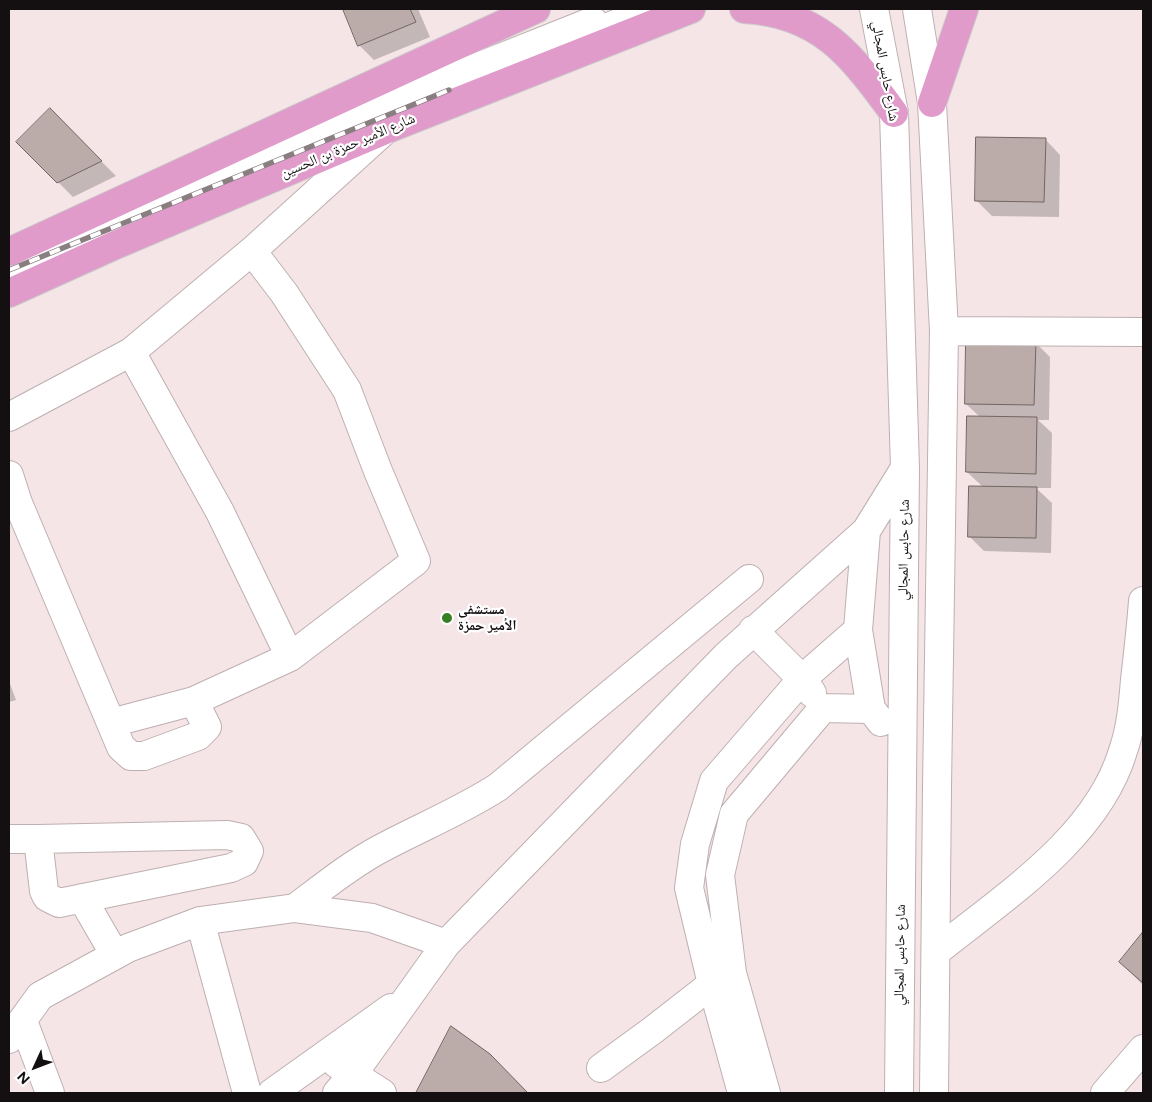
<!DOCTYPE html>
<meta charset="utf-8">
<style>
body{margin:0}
#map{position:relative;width:1152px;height:1102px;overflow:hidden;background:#f5e5e7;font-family:Figtree,sans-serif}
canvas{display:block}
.frame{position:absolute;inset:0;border:10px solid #140f10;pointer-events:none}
.north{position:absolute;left:10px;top:1042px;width:50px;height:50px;-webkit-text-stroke:4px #fff;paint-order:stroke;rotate:227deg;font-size:14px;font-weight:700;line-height:20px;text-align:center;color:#140f10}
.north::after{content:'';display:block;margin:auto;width:18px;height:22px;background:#140f10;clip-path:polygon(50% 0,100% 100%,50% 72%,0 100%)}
</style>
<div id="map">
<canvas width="1152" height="1102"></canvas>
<div class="frame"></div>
<div class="north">N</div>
</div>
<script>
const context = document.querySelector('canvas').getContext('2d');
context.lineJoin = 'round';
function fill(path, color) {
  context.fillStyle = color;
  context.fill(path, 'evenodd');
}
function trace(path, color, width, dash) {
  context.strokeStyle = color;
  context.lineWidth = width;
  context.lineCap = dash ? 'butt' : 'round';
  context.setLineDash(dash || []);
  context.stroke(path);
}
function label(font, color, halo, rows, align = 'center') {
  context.font = font + ' Figtree,"Noto Naskh Arabic",sans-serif';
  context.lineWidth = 4.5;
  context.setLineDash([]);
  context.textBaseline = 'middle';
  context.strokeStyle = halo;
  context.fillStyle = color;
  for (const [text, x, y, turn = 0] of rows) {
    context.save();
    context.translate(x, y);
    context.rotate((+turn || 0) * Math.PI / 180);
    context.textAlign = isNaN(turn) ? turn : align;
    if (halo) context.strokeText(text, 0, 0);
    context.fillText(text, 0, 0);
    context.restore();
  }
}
fill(new Path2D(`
 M344,9H418L430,37L374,60L359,45Z
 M50,110L116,176L73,197L18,142Z
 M1045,139L1060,155L1059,217L992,216L977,201Z
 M1035,342L1050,357L1049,420H1038L1052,433L1051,488H1036L1052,503L1051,553L984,551L969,536L983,487L967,472L980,417L966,404Z
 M9,681L16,700L9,702Z
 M1143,934V985L1120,962Z
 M451,1028L489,1055L527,1093H417Z`), '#0003');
const building = new Path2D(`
 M343,9H410L416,22L358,46Z
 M50,108L102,161L57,183L16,142Z
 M976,137L1046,138L1044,202L975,201Z
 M966,340L1036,341L1034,405L965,404Z
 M967,416L1037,417L1036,474L966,472Z
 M969,486L1037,487L1036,538L968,537Z
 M1143,932V983L1119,962Z
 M451,1026L490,1054L528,1093H416Z`);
fill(building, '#bbaca9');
trace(building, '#716461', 1);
const minor = new Path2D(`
 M874,9L894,113L905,468L899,1093
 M917,9L932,103L944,331L937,787L934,1093
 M577,40L652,9
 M9,266L179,191L380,106L593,21
 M944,331L1143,332
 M131,352L220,512L290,657
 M9,417L131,352L252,251L382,133
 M9,475L18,503L121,747L131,756H144L198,736L207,727L194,701
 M753,630L802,679L812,693
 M881,722L871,709L858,630L866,531L905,468
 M111,723L194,701L290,657L416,561L378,471L347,390L284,293L252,251
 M9,839H38L227,835L241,838L249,851L244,862L231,868L59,903L47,897L44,891L38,839
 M82,898L115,955
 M295,908C322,888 350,865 380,849C419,828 461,811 498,787L749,579
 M200,921L247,1093
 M937,951C1004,897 1097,838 1123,751C1131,728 1133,704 1135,680C1138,654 1141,627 1143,601
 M23,1021L50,1093
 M9,1039L40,996L128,948L200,921L295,908L372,918L446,944
 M337,1064L382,1093
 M601,1068L653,1030L712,984
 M272,1093L391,1008
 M337,1093L353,1074L446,944L726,656L866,531
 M742,1093L712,984L689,888L695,844L714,781L802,679L858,630
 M766,1093L732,973L720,875L734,814L823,708L871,709
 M1105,1093L1143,1049`);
const major = new Path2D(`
 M744,9C821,13 852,56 894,113
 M932,103L964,9
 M9,252L536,9
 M9,293L113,246L385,130L691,9`);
trace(minor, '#beafb1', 30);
trace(major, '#cbcaca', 30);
trace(minor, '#fff', 28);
trace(major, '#e09bcb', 28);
const rail = new Path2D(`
 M9,270L449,90`);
trace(rail, '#8a7f80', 5.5);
trace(rail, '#fff', 4, [11]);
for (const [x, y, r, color] of [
 [447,618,6,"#367f25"]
]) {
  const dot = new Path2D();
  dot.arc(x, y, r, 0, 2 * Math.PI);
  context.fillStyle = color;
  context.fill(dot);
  trace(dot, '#fff', 2);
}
label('14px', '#140f10', '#fff', [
 ["شارع حابس المجالي",885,71,80],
 ["شارع الأمير حمزة بن الحسين",348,146,-23],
 ["شارع حابس المجالي",904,550,-89],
 ["شارع حابس المجالي",900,955,-89]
]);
label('bold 14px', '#140f10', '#fff', [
 ["مستشفى",458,610],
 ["الأمير حمزة",458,626]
], 'left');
</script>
